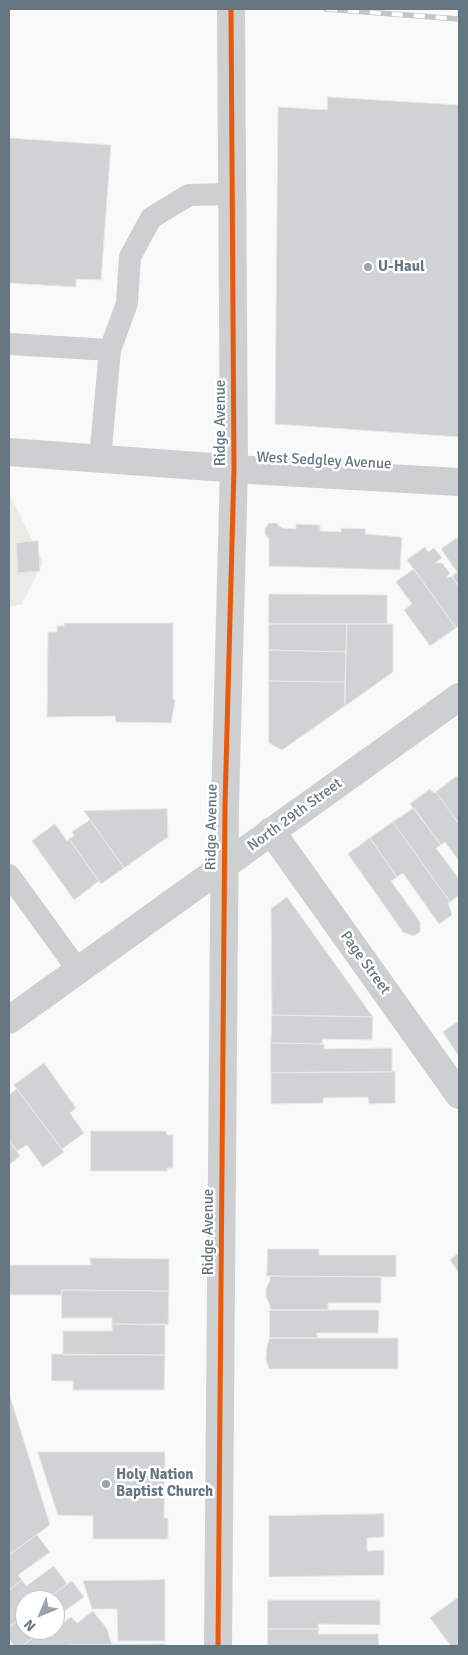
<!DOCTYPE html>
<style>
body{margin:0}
#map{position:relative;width:468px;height:1655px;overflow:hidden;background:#f9f9f9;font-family:Signika,sans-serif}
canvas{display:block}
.frame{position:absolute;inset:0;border:10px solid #657683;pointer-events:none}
.north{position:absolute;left:15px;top:1590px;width:50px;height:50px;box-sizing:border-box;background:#fff;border:1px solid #c1c8cd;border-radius:50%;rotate:225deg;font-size:14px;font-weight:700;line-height:20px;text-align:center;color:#657683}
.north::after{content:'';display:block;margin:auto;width:18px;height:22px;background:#99a4ac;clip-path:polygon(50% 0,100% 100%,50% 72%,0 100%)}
</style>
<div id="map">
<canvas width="468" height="1655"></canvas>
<div class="frame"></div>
<div class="north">N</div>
</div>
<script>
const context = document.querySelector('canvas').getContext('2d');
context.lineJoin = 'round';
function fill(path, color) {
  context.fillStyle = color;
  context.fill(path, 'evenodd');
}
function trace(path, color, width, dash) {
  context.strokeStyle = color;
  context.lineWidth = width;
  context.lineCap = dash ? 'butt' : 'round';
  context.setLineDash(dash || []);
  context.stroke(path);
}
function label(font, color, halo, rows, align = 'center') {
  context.font = font + ' Signika,sans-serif';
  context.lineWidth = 5;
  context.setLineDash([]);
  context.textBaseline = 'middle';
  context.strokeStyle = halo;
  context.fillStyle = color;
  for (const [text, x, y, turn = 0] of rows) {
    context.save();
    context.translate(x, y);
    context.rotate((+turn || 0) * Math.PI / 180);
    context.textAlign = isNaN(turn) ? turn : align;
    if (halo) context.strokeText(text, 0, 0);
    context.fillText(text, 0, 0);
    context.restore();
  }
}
fill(new Path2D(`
 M9,493L43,562L22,604L9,607Z`), '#e8ebe6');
const building = new Path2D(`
 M328,97L459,105V437L275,424L278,107L327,110Z
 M9,138L111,145L101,280L76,279V287L9,283Z
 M269,523H276L282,528L296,529V524L320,525V531L341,532V528L366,529L365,534L402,537L400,570L269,566V539L265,534V529Z
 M457,538L459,542V587L452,576L457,572L441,549Z
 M38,541L40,571L18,573L16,543Z
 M425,547L428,552L434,548L442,558L435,563H442L450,573L446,578L452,576L459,587V626L456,628L407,560Z
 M414,569L456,628L430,646L404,610L412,604L396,582Z
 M269,594L387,595V624H269Z
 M64,623H173V698L175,701L171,723L116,722L115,716L47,717L48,632H57V626H64Z
 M269,624H347L346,652L269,650Z
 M347,624H393V672L345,706Z
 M269,650L346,652L345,682L269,681Z
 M269,681L345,682V706L282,750L269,743Z
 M457,776L459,778V824L436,792Z
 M430,789L434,793L436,792L459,824V861L445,842L441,845L410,804Z
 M414,808L441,845L436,848L459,879V895L450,902L393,822Z
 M167,809L168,837L124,868L84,811Z
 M90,820L124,868L101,884L69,839L74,836L72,832Z
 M393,822L450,902L448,903L452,915L439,924L403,873L397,877L370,838Z
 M55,824L67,841L69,839L99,881L74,900L32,841Z
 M370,838L397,877L391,881L420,922V932L413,936L403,932L348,854Z
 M287,897L373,1017L272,1015L271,909Z
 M272,1015L373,1017L372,1040L322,1039V1044L271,1043Z
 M459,1021V1052L457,1054L443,1032Z
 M271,1043L324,1044V1049L392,1048V1072L271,1073Z
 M44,1063L76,1108L70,1113L84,1133L62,1149L14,1085Z
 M395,1072V1103L369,1104L368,1097L323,1098V1103L271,1104V1073Z
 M17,1089L64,1152L43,1167L27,1145L17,1151L9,1140V1095Z
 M91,1131H166L167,1135H173V1168H167V1171H91Z
 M9,1140L20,1156L9,1165Z
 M268,1249H319V1255H396V1277L267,1276Z
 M459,1253V1273L450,1260Z
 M90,1258L169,1259V1291L62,1290V1295H9V1265H91Z
 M270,1276L381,1277V1303H328V1310H270V1305L266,1297V1288L270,1281Z
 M62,1290L169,1291L168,1325L112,1324V1318H62Z
 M270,1310H379L378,1333H317V1338H270Z
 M112,1324H165V1355H63V1331H112Z
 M270,1338H398V1369H269L266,1359L267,1346Z
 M52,1354L165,1355L164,1390H73V1381H52Z
 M9,1393L50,1525L9,1555Z
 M38,1452H165L164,1518H168V1539H93V1516L58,1515Z
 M384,1514V1537L367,1538V1551L384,1550V1575L269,1577V1516Z
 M37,1535L50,1552L18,1575L22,1580L9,1590V1555Z
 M54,1566L67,1584L46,1600H25V1615L9,1627V1590L22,1580L26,1586Z
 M165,1580V1641H118L117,1609H92L83,1581Z
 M72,1581L84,1597L55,1618V1600H46Z
 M459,1597V1646H451L430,1618Z
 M268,1600H380V1625L318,1624L319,1629H268Z
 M93,1611L107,1629L112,1645L22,1646L44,1630H50L52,1632L71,1617L77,1623Z
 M25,1615V1630H44L22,1646H14L9,1639V1627Z
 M268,1629H319L318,1634H378L379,1646H268Z
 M165,1644V1646H68L70,1645Z`);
fill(building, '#d0d2d3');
trace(building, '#e8e8e8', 1);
trace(new Path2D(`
 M9,344L110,350L100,458
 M110,350L127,303L130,257L151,218L189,195L232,194
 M9,875L78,970`), '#cecfd0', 22);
trace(new Path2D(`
 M9,452L265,471L459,482
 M271,831L459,1095`), '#cecfd0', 28);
trace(new Path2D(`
 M9,1020L459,697
 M218,1646L225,805L234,468L231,9`), '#cecfd0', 28);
const rail = new Path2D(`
 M326,9L459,19`);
trace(rail, '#c3c5c6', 5.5);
trace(rail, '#fff', 4, [11]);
trace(new Path2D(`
 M218,1646L225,805L234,468L231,9`), '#e8590c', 5);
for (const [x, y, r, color] of [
 [368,267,5,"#99a4ac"],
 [106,1484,5,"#99a4ac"]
]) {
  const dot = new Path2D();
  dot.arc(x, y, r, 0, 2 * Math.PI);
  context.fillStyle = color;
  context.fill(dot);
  trace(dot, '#fff', 2);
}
label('bold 15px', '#657683', '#fff', [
 ["U-Haul",378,267],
 ["Holy Nation",116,1475],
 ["Baptist Church",116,1492]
], 'left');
label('15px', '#657683', '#fff', [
 ["Ridge Avenue",221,423,-90],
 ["West Sedgley Avenue",324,461,3],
 ["North 29th Street",295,815,-36],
 ["Ridge Avenue",212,827,-89],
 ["Page Street",365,963,54],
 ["Ridge Avenue",209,1232,-90]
]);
</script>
